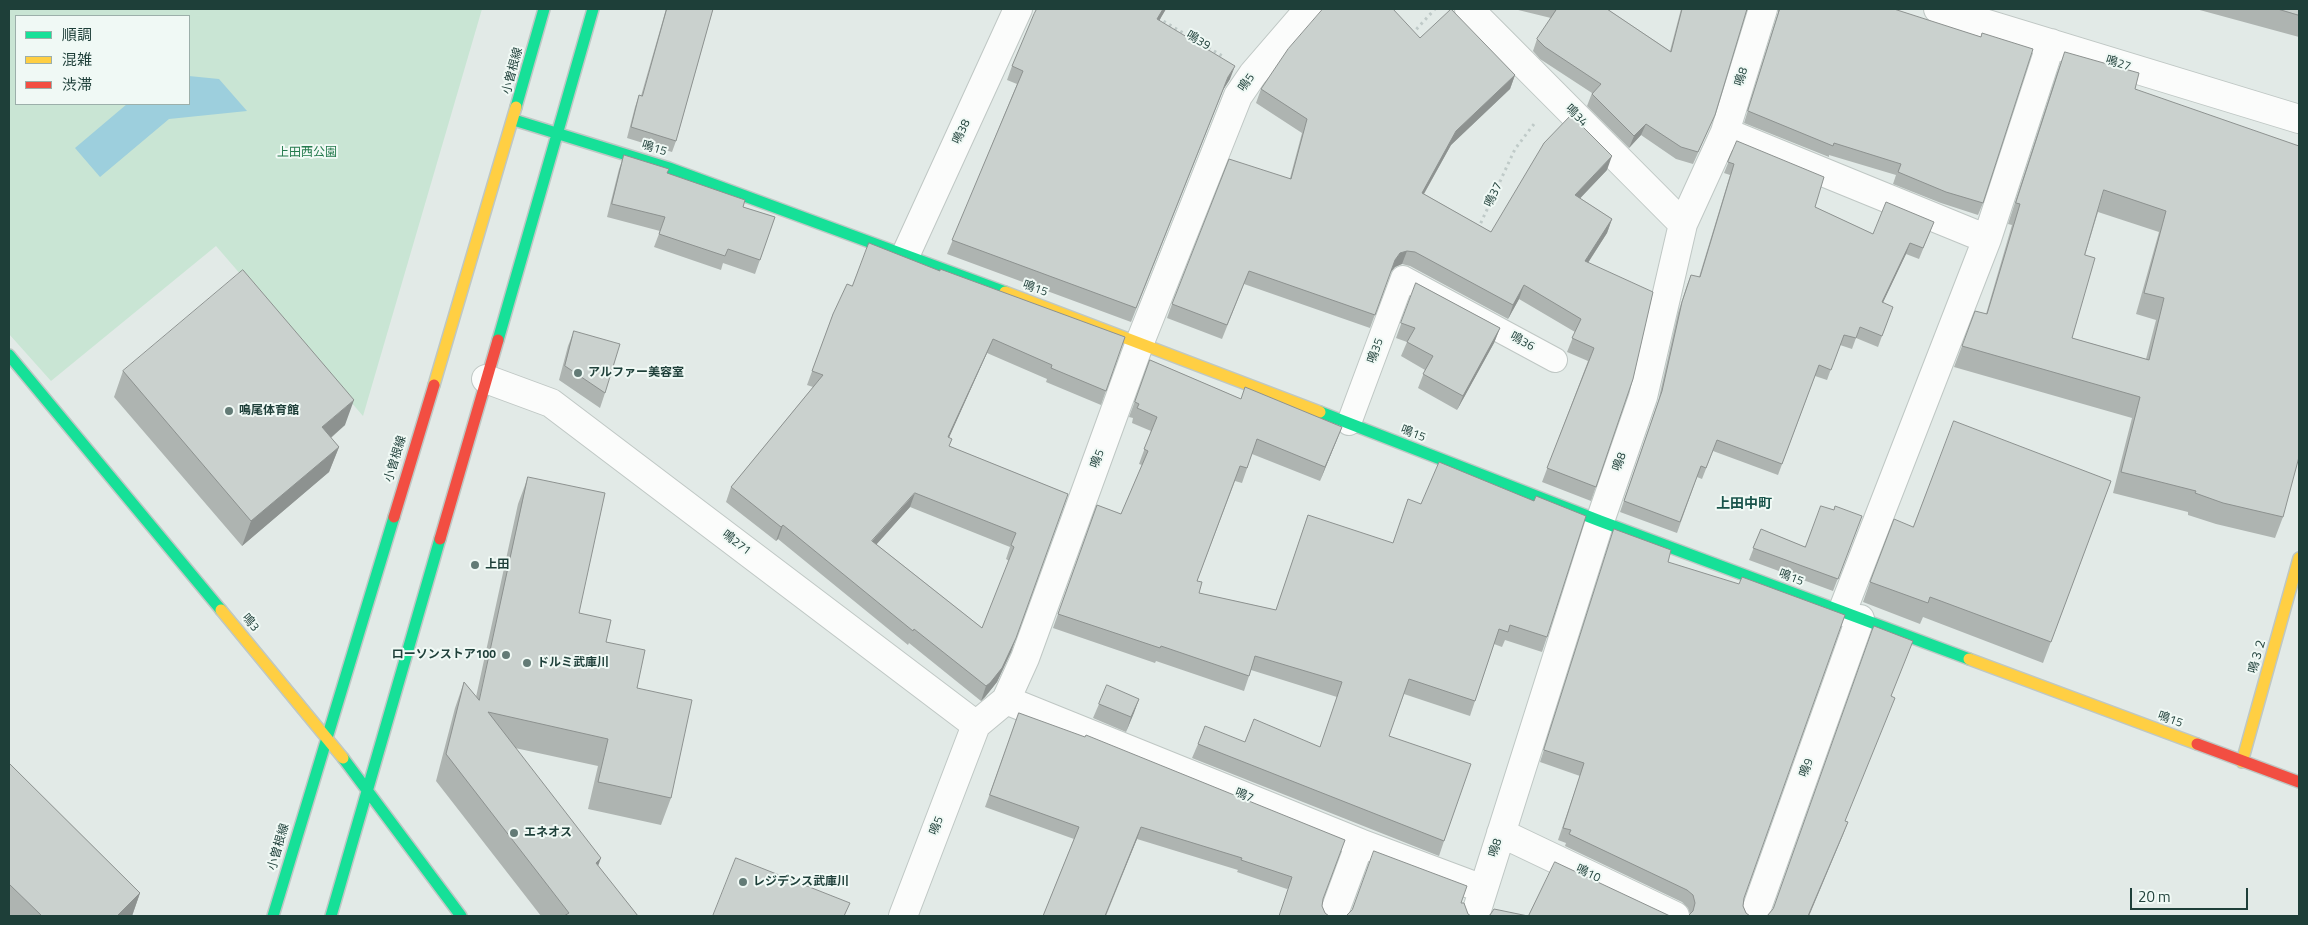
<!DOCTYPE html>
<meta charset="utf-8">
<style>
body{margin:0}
#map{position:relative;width:2308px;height:925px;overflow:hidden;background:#e2eae7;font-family:"Titillium Web","Noto Sans JP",sans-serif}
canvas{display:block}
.frame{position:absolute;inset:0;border:10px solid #1e3f39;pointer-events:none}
.legend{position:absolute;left:15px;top:15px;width:175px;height:90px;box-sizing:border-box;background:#f0f9f5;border:1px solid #9cafaa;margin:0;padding:6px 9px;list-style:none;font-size:15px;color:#1e3f39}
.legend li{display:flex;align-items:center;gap:10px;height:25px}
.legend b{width:25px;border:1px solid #9cafaa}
.scale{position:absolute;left:2130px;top:888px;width:118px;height:22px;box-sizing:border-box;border:2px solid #1e3f39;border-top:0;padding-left:6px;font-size:15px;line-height:18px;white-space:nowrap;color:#1e3f39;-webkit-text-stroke:4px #f0f9f5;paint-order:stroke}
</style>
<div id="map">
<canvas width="2308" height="925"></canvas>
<div class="frame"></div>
<ul class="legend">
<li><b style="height:6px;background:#16e098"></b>順調</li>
<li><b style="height:6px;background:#ffcf43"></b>混雑</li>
<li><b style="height:6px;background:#f24e42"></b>渋滞</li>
</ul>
<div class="scale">20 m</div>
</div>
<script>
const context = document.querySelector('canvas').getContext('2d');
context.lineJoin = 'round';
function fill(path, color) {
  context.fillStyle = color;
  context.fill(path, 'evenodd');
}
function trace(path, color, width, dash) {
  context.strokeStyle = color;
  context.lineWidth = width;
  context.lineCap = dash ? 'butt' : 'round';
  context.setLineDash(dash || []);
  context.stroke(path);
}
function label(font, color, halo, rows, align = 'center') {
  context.font = font + ' "Titillium Web","Noto Sans JP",sans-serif';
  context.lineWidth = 4;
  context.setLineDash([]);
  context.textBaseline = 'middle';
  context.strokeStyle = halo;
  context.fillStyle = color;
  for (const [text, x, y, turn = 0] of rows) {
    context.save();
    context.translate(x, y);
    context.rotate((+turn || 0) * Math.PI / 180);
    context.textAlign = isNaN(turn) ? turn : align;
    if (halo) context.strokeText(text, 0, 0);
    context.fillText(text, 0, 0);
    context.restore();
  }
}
fill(new Path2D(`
 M9,9H482L363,416L216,246L51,381L9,334ZM16,16H189V104H16Z`), '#c9e5d4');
fill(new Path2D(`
 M189,76L219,79L247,111L169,119L100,177L75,148L127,104H189Z`), '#9dcfdd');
const lane = new Path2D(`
 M1349,423L1403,278L1555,360`);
const street = new Path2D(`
 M1469,9L1683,224
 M1938,9L2299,119
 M1725,132L1987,239
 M905,256L1018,9
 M486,379L551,403L976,725
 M1842,612L1987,239L2051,43
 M1006,700L1360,843L1483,889
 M1501,833L1675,916
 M903,916L976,725L1006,700L1025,658L1140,342L1238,96L1253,74L1309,9
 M1333,916L1360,843
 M1475,916L1600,521L1643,397L1683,224L1725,132L1763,9
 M1754,916L1860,619`);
const fast = new Path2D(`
 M516,107L544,9
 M514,120L669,168L1005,292
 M498,340L593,9
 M9,355L221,610
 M1320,412L1600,521L1969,659
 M343,758L461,916
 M273,916L394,517
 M331,916L440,539`);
const slow = new Path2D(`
 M1005,292L1320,412
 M434,385L516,107
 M221,610L343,758
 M1969,659L2197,744
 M2242,762L2299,558`);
const jam = new Path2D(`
 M394,517L434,385
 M440,539L498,340
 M2197,744L2299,782`);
trace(lane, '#bfc7c4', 26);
trace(street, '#bfc7c4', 30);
trace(fast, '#bec7c4', 14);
trace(slow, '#bec7c4', 14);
trace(jam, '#bec7c4', 14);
trace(new Path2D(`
 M1158,18L1224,57
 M1412,34L1435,9
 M1478,229L1515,149L1534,124`), '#bfcac8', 3, [2.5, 4]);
trace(lane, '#fbfcfb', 24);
trace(street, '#fbfcfb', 28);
trace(fast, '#16e098', 11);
trace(slow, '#ffcf43', 11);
trace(jam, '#f24e42', 11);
fill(new Path2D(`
 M666,9H713L676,141L672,152L627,138L635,107L639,95L641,96Z
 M1037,9H1166L1159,20L1230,79L1223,90L1131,322L947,254L1017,84L1007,80L1012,66Z
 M1514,9H1607L1670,51L1681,9H1747L1710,126L1693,164L1676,159L1641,135L1629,148L1587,106L1592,93L1540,59L1533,51L1537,39L1551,18Z
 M1778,9H1894L1983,203L1978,215L1941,203L1893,184L1896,175L1829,155V157L1744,123L1778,13Z
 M2196,9H2299V37Z
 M1420,38L1515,75L1510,89L1451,145L1424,194L1491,232L1607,170L1580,198L1612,219L1607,233L1588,263L1633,379L1591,501L1542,482L1588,361L1567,352L1575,332L1519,299L1508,319L1410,266L1402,264L1395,267L1390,273L1370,328L1244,284L1222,339L1167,318L1172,304L1290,178L1302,133L1256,103L1261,89Z
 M2065,52L2135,89L2283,517L2275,538L2216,524L2188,515V512L2113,493L2132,418L1954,367L1962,346L1986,314L2012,225L2008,224L2057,73ZM2098,212L2159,232L2136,314L2156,320L2146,359L2072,338L2085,255Z
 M1737,141L1815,207L1873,234L1934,222L1919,259L1906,254L1883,302L1889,317L1878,347L1856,338L1852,349L1840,345L1827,380L1815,376L1778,475L1713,451L1702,479L1697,477L1677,533L1620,512L1658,402L1678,313L1687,285L1691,275L1699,277L1730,175L1724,173Z
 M624,155L667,173L743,207L775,217L755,274L723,263L721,270L654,247L660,231L607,217L619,169Z
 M940,271L1125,337L1101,405L1046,382L1047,379L987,353L949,437V446L1068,494L1011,652L997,682L985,697L981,701L909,643L908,645L778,539L776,541L726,502L731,487L813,387L807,385L833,314L852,286ZM910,507L1010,547L1006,559L1009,561L982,628L876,544Z
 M1416,283L1500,328L1494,343L1457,410L1418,388L1425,370L1401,356L1407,342L1396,338Z
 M574,331L605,393L600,408L559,380L568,346Z
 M1150,360L1241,399L1342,427L1320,481L1252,454L1242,483L1235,481L1197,581L1199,593L1276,610L1308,515L1547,637L1542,652L1505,640L1502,647L1494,644L1470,716L1404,694L1389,736L1444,841L1439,856L1192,758L1198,744L1245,742L1320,747L1337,697L1251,670L1244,691L1156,661L1155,663L1053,628L1097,505L1121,514L1142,465L1139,464L1151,431L1132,423L1133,418L1129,417Z
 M123,371L345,425L331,438L339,447L329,472L242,546L114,397Z
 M528,477L579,613L606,642L637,688L671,798L661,825L588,809L598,766L515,748L598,866L638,916H541L436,781L455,708L464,682L476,697L518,504Z
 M2111,481L2043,663L1923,617L1920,624L1863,602L1870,582L1913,527Z
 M1834,510L1862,516L1833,591L1749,560L1761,529L1805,547Z
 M1614,529L1668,562L1744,898L1743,906L1746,913L1690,914L1688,908L1682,902L1565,846L1566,843L1558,840L1580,776L1540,762Z
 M1139,699L1126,732L1093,718L1099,704Z
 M1019,713L1345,840L1287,889L1237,872L1238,870L1137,839L1106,916H1043L1074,839L985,807Z
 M9,763L140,893L132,916H9Z`), '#aeb4b1');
fill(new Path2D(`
 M1163,9H1166L1152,33L1157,19Z
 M1235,66L1230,79L1223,90L1131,322L1228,77Z
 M1515,75L1510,89L1451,145L1417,206L1422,193L1456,131Z
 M1646,124L1641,135L1629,148L1634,136Z
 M1612,156L1607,170L1570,209L1575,195Z
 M1612,219L1607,233L1580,275L1585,261Z
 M1910,243L1906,254L1878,313L1882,302Z
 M1407,251L1402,264L1395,267L1390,273L1370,328L1395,260L1400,253Z
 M1524,285L1519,299L1508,319L1513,305Z
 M1500,328L1494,343L1457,410L1463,396Z
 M993,339L987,353L943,451L948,437Z
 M354,400L345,425L313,453L322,427Z
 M1342,427L1336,442L1320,481L1325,467Z
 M339,447L329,472L242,546L251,521Z
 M915,493L910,507L867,555L872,541Z
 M783,525L778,539L776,541L781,527Z
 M1016,638L1011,652L997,682L985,697L981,701L986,686Z
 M1139,699L1134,713L1126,732L1131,717Z
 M1848,822L1843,835L1809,916H1808Z
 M1141,827L1137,839L1105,916Z
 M601,858L591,885L596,863Z
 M140,893L132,916H117Z`), '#8d9290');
const building = new Path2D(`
 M667,9H713L676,141L631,127L639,95L642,96Z
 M1037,9H1163L1157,19L1235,66L1228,77L1136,308L952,240L1023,71L1012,66L1034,14Z
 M1323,9H1393L1420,38L1451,9L1515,75L1456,131L1422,193L1491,232L1544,143L1571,115L1612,156L1575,195L1612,219L1585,261L1653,292L1633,379L1596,487L1547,468L1594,348L1572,338L1581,319L1524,285L1513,305L1415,252L1407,251L1400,253L1395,260L1375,315L1249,271L1227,325L1172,304L1229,159L1291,179L1307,119L1261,89L1288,49Z
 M1557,9H1607L1671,52L1682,9H1747L1715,115L1698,152L1681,147L1646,124L1634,136L1592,94L1601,84L1545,47L1537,39Z
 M1780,9H1894L1981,37L1982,33L2033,49L1983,203L1946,192L1898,172L1901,164L1834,143L1833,146L1748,111Z
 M2278,9H2299V15Z
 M2065,52L2139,73L2135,89L2299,146V457L2283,517L2223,503L2195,493L2196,491L2121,472L2140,397L1962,346L1975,311L1987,314L2020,204L2016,203ZM2104,190L2166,211L2144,293L2164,298L2149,360L2072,338L2095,258L2085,255Z
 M1737,141L1824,177L1815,207L1873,234L1886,202L1934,222L1923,248L1910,243L1882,302L1893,307L1882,336L1860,327L1856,338L1844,335L1831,370L1819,365L1782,464L1717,440L1706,468L1701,466L1680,522L1624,501L1662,391L1682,302L1691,275L1700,277L1734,164L1728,162Z
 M624,155L669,169L667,173L745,200L743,207L775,217L760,260L728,249L725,256L659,234L665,217L612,204Z
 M869,243L940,271V269L1125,337L1106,391L1051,368L1052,365L993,339L948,437L952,439L949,446L1068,494L1016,638L1002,668L990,683L986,686L914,629L913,631L783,525L781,527L731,487L823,375L812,371L833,314L847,284L852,286ZM915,493L1016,533L1011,545L1014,547L982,628L872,541Z
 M243,270L354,400L322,427L339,447L251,521L123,371Z
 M1416,283L1500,328L1463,396L1423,374L1433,356L1407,342L1415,328L1401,323Z
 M574,331L620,344L605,393L565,366Z
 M1150,360L1241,399L1245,387L1342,427L1325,467L1257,439L1247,468L1240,466L1197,581L1202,582L1199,593L1276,610L1308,515L1393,543L1408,499L1421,504L1439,462L1534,501L1536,496L1586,516L1547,637L1510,625L1508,632L1499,629L1475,701L1409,679L1389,736L1471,764L1444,841L1198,744L1205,726L1245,742L1254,719L1320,747L1342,682L1255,656L1249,676L1161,646L1160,648L1058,614L1097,505L1121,514L1148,451L1144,449L1157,417L1137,408L1139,404L1135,402Z
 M1954,421L2111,481L2051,642L1930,597L1928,603L1870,582L1894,519L1913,527Z
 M528,477L605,493L579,613L611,620L606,642L645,650L637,688L692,700L671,798L598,782L608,739L488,712L601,858L596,863L638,916H564L569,913L446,754L464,682L479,700Z
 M1821,506L1834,510L1835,506L1862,516L1838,579L1753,548L1761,529L1805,547Z
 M1614,529L1671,550L1668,562L1739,584L1742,577L1845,615L1744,898L1743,906L1746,913L1750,916H1688L1693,911L1695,903L1693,895L1687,890L1569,834L1571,830L1563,828L1584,763L1544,750Z
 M1874,626L1913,641L1891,696L1895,698L1845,821L1848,822L1808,916H1767L1773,909Z
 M1107,685L1139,699L1131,717L1099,704Z
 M1019,713L1085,737L1086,735L1345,840L1323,899L1322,906L1325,913L1329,916H1279L1292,877L1241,860L1242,858L1141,827L1105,916H1043L1079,827L990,795Z
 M9,763L140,893L117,916H42L9,884Z
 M1374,851L1467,886L1461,903H1464L1468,914L1471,916H1346L1352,910Z
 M736,858L850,903L844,916H713Z
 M1555,862L1670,916H1488L1490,915L1494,909L1528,916Z`);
fill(building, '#cad1ce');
trace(building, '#8d9290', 1);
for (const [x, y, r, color] of [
 [578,373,5,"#637b76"],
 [229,411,5,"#637b76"],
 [475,565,5,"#637b76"],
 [506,655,5,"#637b76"],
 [527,663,5,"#637b76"],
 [514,833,5,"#637b76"],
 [743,882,5,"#637b76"]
]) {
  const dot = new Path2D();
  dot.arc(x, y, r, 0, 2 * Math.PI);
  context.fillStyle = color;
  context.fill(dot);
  trace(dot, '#f0f9f5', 2);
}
label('12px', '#1e3f39', '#f0f9f5', [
 ["鳴39",1198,41,31],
 ["鳴27",2118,64,17],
 ["小曽根線",513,71,-75],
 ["鳴8",1742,77,-73],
 ["鳴5",1247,83,-55],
 ["鳴34",1576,116,45],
 ["鳴38",962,132,-65],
 ["鳴15",654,149,17],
 ["鳴37",1494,195,-65],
 ["鳴15",1035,289,20],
 ["鳴36",1522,342,28],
 ["鳴35",1376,351,-70],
 ["鳴15",1413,434,21],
 ["小曽根線",396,459,-73],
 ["鳴5",1098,459,-70],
 ["鳴8",1620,462,-71],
 ["鳴271",736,543,37],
 ["鳴15",1791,578,21],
 ["鳴3",250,623,50],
 ["鳴３２",2258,656,-74],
 ["鳴15",2170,720,20],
 ["鳴9",1807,768,-70],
 ["鳴7",1244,796,22],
 ["鳴5",937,826,-69],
 ["小曽根線",279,847,-74],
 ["鳴8",1496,848,-72],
 ["鳴10",1588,874,25]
]);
label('12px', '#247a4d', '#f0f9f5', [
 ["上田西公園",307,153]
]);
label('bold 12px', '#1e3f39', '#f0f9f5', [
 ["アルファー美容室",588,373],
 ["鳴尾体育館",239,411],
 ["上田",485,565],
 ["ローソンストア100",496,655,"right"],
 ["ドルミ武庫川",537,663],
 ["エネオス",524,833],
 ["レジデンス武庫川",753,882]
], 'left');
label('bold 14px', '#18534a', '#f0f9f5', [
 ["上田中町",1744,505]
]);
</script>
